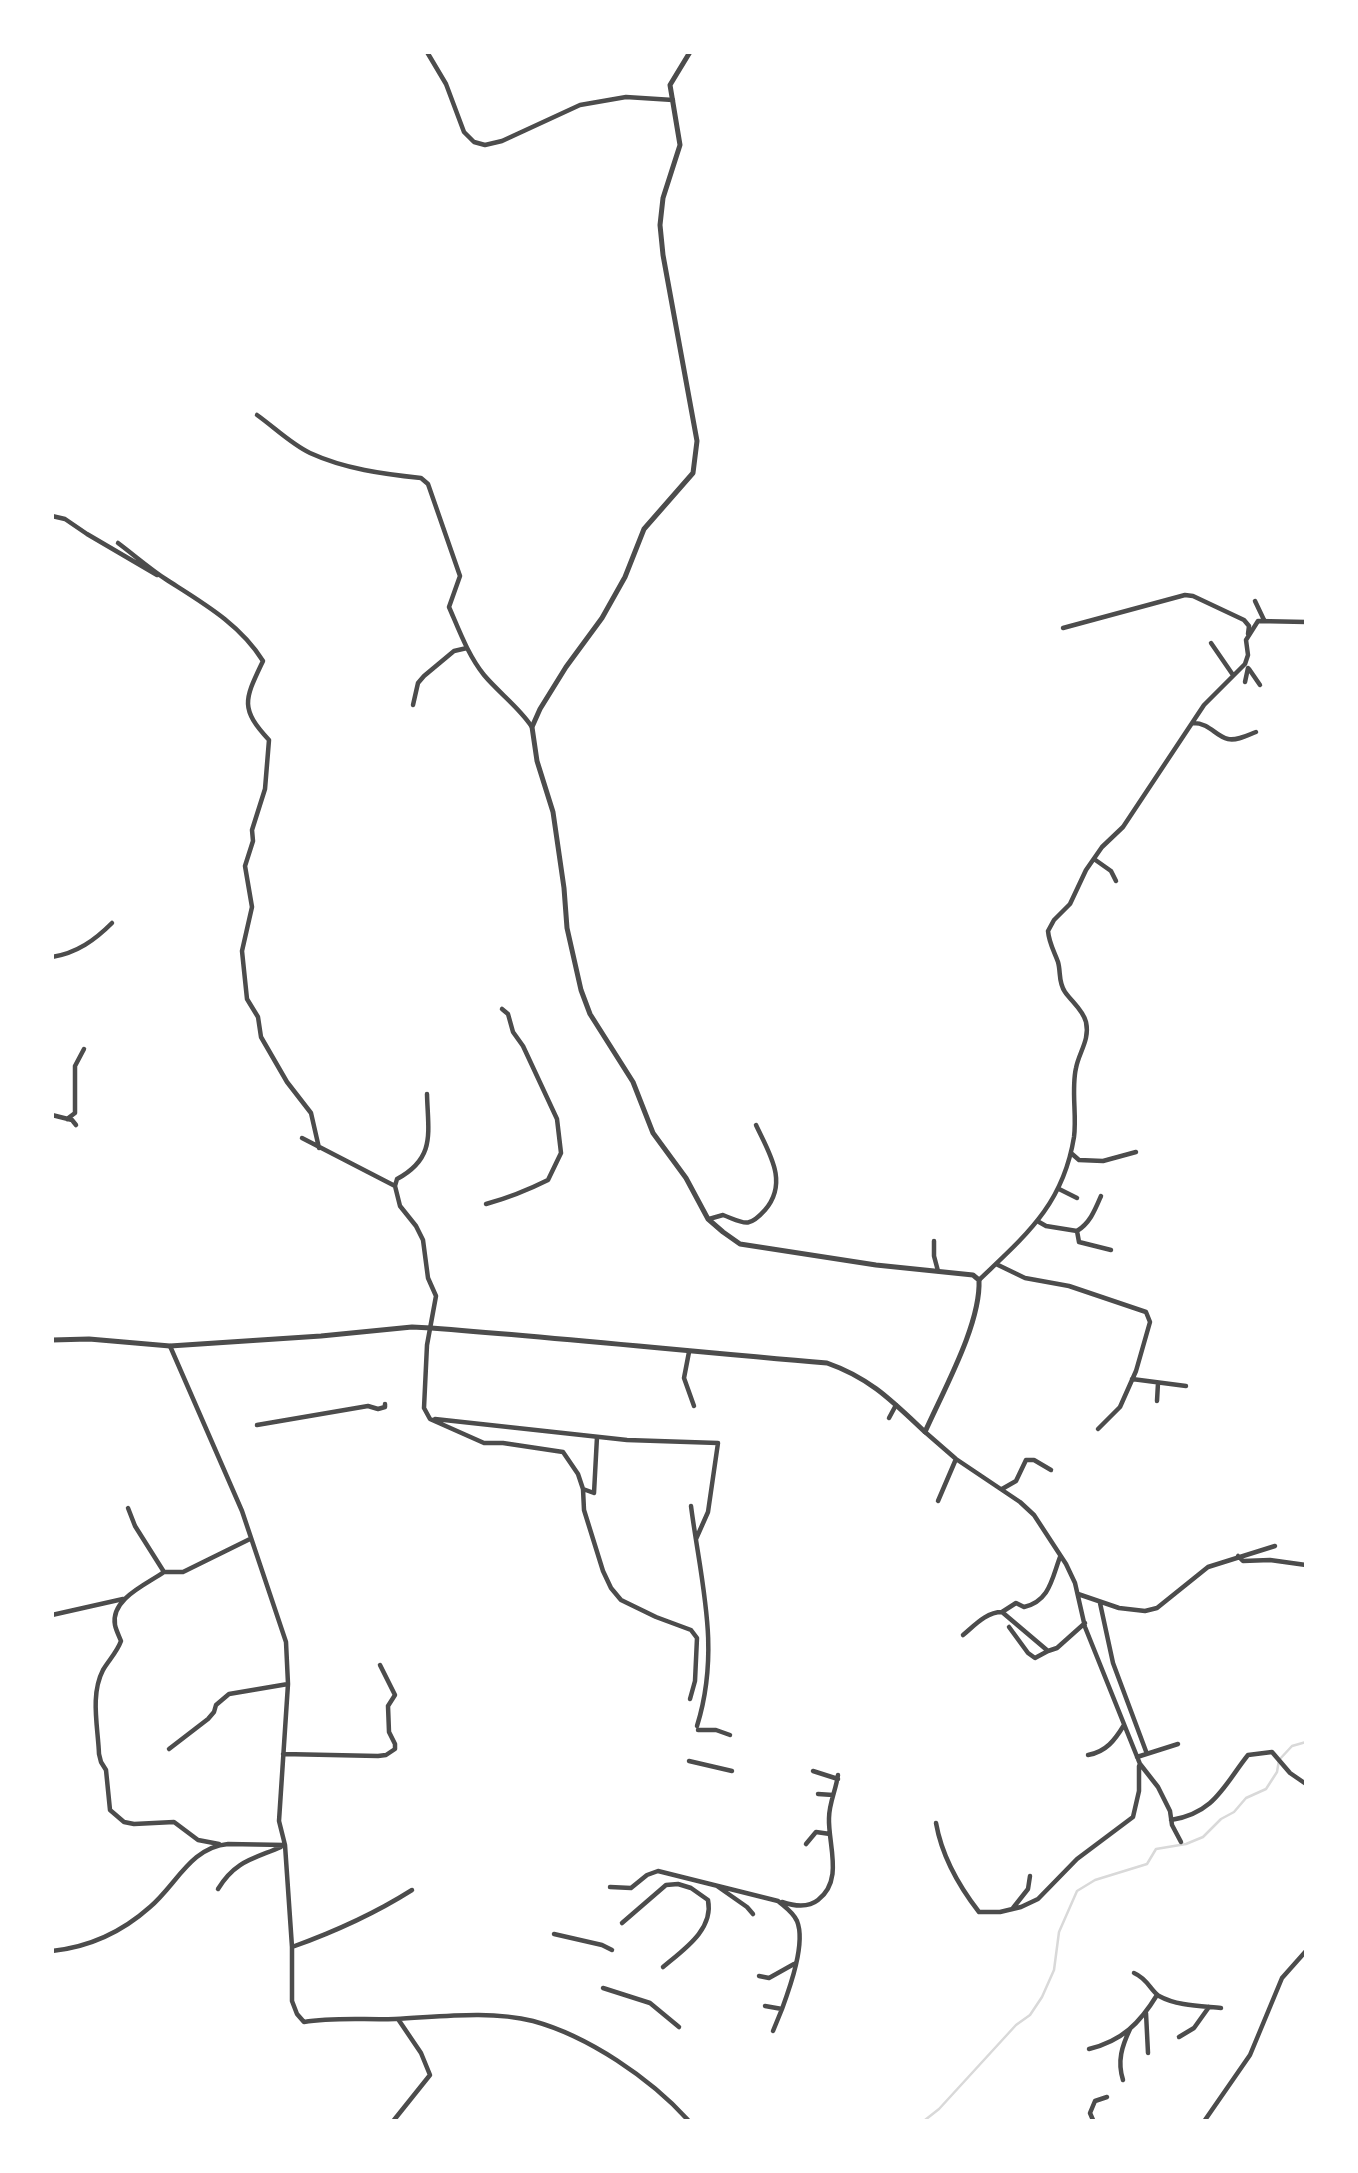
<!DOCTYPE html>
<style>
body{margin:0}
#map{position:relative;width:1358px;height:2173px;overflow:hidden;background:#fff;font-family:"DM Sans",sans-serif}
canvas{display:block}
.frame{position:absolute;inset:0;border:54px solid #fff;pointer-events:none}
</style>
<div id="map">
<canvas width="1358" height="2173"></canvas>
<div class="frame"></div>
</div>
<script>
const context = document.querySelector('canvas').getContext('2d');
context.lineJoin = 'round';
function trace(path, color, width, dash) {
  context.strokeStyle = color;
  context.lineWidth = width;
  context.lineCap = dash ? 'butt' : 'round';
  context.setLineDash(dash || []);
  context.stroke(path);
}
trace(new Path2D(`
 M925,2120L939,2109L1016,2025L1030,2015L1042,1997L1054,1970L1059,1932L1077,1891L1095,1880L1147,1864L1156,1849L1186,1844L1203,1837L1221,1819L1234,1812L1246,1798L1266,1789L1277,1772L1279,1760L1292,1746L1306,1742`), '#d9d9d9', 2.5);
trace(new Path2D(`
 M427,52L446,84L464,132L474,142L485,145L502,141L580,105L626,97L673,100
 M257,415C274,427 291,444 310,453C345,469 383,474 421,478L428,484L460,576L449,607C459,630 468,655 484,675C499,693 519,707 532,727
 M52,516L65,519L87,534L157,575
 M118,543C134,555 150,569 167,580C203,603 240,624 263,661C245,699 239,708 269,740L265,789L252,830L253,841L245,866L252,907L242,951L247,999L258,1017L261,1037L287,1082L311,1113L319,1148
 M1255,601L1264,620
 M1063,628L1185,595L1193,596L1244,620L1249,626L1248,634
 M1211,643L1233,675
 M1249,669L1260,685
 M1245,682L1248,668
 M413,705L418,683L424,676L454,651L467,648
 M1193,723C1210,723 1215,736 1228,739C1237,741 1248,735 1256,732
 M1094,859L1111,871L1116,881
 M52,957C77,953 95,940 112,923
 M427,1094C428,1133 436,1158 397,1179L395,1186L400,1206L416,1226L423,1240L428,1278L436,1296L427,1345L424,1408L430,1419L484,1443H503L563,1452L578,1474L583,1489L584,1510L603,1571L611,1588L621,1600L656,1617L691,1630L697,1638L695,1681L690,1699
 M52,1115L72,1120L76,1125
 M67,1119L75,1113V1066L84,1049
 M302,1138L395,1186
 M1071,1153L1079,1160L1103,1161L1136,1152
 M1059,1189L1077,1198
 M486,1204C508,1198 528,1190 548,1180L561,1153L557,1119L523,1046L513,1032L508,1014L502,1009
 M709,1219L723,1215C744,1223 748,1229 765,1210C789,1182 769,1153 756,1125
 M1039,1222L1046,1226L1077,1231C1090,1223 1095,1210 1101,1196
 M1077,1231L1079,1242L1111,1250
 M934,1241V1256L938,1271
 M996,1264L1025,1278L1069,1286L1146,1312L1150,1322L1136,1371L1120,1407L1098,1429
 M979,1280C1026,1235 1063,1205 1074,1137C1077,1115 1071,1090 1076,1068C1079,1052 1090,1040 1086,1022C1083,1010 1072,1002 1065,992C1058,982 1061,972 1058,962C1054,951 1049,943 1048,931L1054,920L1070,904L1086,870L1102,847L1123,827L1204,705L1245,664L1248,655L1246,640L1258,621L1306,622
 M170,1346L242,1511L286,1642L288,1684L279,1821L285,1845L292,1947V2001L297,2014L304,2022C333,2017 365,2020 395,2019C439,2017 489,2010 533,2021C588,2036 650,2078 688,2120
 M689,1352L684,1378L694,1406
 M1132,1379L1186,1386
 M1157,1401L1158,1383
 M889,1418L896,1405
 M435,1419L627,1440L718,1443L708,1512L696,1539
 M257,1425L368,1406L378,1409L385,1407V1404
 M925,1432L956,1459L1020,1502L1034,1515L1066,1564L1075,1583L1085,1627L1140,1764L1158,1787L1170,1811L1172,1825L1181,1842
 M583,1489L594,1493L597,1437
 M1002,1489L1016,1481L1026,1460H1034L1051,1470
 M938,1501L956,1459
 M691,1506C701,1583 721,1649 697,1726
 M128,1508L135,1526L164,1572H183L250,1539
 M1238,1556L1243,1561L1270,1560L1306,1565
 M164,1572C147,1584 110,1599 115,1625C116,1630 119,1636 121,1641C117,1652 109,1660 103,1670C90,1695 98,1727 99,1754L101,1762L106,1770L110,1810L124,1822L134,1824L174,1822L198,1840L219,1844
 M1078,1594L1119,1608L1145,1611L1157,1608L1208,1567L1275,1546
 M1100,1603L1113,1663L1147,1754
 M1002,1612L1016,1603L1024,1607C1050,1601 1052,1578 1060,1557
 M52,1615L123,1599
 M1009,1627L1028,1653L1035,1658L1048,1651
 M963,1635C974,1626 986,1612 1002,1612L1048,1651L1057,1648L1085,1623
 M698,1730H716L730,1735
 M169,1749L208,1719L214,1712L216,1705L229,1694L288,1684
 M283,1754L378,1756L386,1755L395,1749V1744L389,1732L388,1706L395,1695L380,1665
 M1088,1755C1106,1752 1115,1740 1124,1725
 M1137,1757L1178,1744
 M689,1761L732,1771
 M813,1771L838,1779
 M818,1794L833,1795
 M1171,1820C1215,1813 1224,1785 1248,1755L1272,1752L1290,1773L1306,1784
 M936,1823C942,1857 958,1885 979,1912H1000L1021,1907L1038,1899L1077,1859L1133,1817L1139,1791V1766
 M806,1844L816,1832L830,1834
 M717,1886L747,1907L753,1914
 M610,1887L631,1888L647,1875L658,1871L778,1901C785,1907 793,1912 797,1921C806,1943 790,1987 782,2009L765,2006
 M218,1889C235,1861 253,1859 281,1847
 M782,1902C794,1906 808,1908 818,1900C844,1880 828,1845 829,1818C829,1803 836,1790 838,1775
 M1013,1908L1028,1889L1030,1876
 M622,1923L666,1885L678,1884L691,1888L708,1900C714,1930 683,1950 663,1967
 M554,1934L602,1945L612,1950
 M292,1947C334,1932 374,1914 412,1890
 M52,1951C90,1947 122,1932 150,1907C176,1885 191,1847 228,1844L285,1845
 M1134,1973C1148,1979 1150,1990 1159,1996C1177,2006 1201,2006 1221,2008
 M759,1976L769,1978L794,1964
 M603,1988L650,2003L679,2027
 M1146,2013L1148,2053
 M773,2031L782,2009
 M1179,2037L1194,2028L1209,2007
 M1089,2049C1122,2041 1140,2023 1157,1995
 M1123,2080C1117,2061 1122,2046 1130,2029
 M394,2120L430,2075L421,2053L398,2019
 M1093,2120L1090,2113L1095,2101L1107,2097
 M1205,2120L1250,2055L1282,1978L1306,1951`), '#4c4c4c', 4.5);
trace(new Path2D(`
 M52,1340L89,1339L170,1346L321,1336L412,1327L431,1328C563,1338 695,1352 827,1363C870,1378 892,1401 925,1432C943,1391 981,1324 979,1280L973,1275L876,1265L740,1244L723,1232L708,1219L686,1178L653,1133L633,1082L590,1014L581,990L567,928L564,888L553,812L537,761L532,727L540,709L566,667L602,618L625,577L644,529L693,473L697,441L663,255L660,225L663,198L680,145L670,85L690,52`), '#4c4c4c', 5);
</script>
